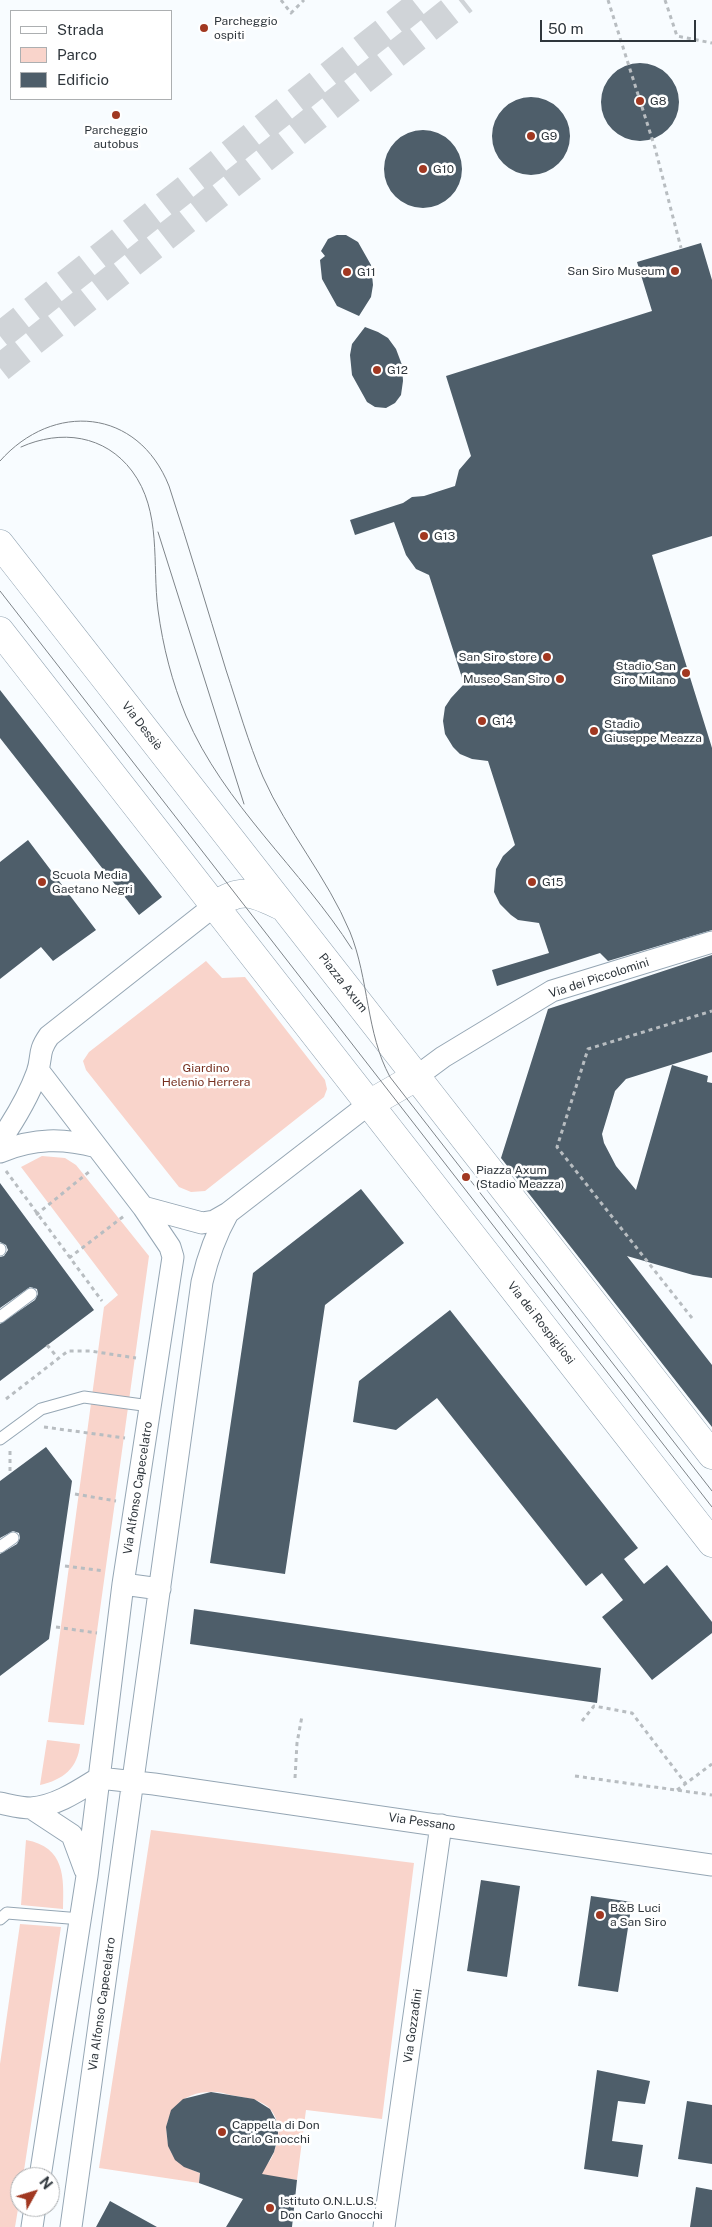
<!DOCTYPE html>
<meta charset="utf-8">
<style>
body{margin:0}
#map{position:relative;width:712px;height:2227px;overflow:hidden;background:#f8fcff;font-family:"Public Sans",sans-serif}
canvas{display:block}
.legend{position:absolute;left:10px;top:10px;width:162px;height:90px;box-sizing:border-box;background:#fff;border:1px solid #acafb1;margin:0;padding:6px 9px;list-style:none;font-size:15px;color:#2f363c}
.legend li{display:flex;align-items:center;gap:10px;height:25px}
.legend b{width:25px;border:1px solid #acafb1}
.north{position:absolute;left:10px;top:2167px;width:50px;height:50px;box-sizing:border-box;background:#fff;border:1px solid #acafb1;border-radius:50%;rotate:51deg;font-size:14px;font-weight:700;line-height:20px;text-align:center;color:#2f363c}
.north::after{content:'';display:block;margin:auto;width:18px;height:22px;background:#a13821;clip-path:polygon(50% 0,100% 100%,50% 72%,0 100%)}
.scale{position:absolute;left:540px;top:20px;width:156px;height:22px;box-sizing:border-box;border:2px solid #2f363c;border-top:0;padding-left:6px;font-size:15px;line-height:18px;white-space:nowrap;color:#2f363c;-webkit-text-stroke:4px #fff;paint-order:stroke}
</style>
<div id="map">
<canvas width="712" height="2227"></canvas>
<ul class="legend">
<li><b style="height:6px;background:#fff"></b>Strada</li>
<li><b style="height:14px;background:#f9d4cb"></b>Parco</li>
<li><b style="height:14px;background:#4e5e6a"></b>Edificio</li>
</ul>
<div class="north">N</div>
<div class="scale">50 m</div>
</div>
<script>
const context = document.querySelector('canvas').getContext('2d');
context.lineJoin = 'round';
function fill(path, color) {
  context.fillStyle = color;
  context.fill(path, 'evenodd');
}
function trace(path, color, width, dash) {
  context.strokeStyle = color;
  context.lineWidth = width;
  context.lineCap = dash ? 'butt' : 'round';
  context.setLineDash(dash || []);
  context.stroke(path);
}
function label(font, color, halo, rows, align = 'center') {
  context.font = font + ' "Public Sans",sans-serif';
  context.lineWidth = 5;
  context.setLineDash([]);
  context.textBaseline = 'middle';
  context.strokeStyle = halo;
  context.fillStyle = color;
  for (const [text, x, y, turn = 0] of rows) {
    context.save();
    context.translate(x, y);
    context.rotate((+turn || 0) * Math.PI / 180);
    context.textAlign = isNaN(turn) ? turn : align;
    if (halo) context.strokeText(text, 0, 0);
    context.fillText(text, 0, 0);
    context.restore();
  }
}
fill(new Path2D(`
 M206,961L222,978L245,977L325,1080L327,1089L324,1097L205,1191L191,1192L179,1187L86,1070L83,1061L89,1052Z
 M42,1156L65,1158L76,1165L149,1256L84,1725L48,1722L104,1307L118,1295L21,1167Z
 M47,1740L80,1744C78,1768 63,1780 40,1785Z
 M151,1830L414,1863L382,2119L306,2110L297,2180L283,2178L281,2190L234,2181C244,2176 261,2171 268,2163C273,2158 275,2149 277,2142C280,2131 278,2119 271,2110C263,2100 248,2098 236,2096C228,2095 219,2091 210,2092C184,2092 164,2110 167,2137C169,2158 181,2166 200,2173L199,2183L99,2168Z
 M26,1840C65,1847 64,1877 63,1909L21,1905Z
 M20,1924L61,1927L23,2177H20V2197L15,2227H0V2064Z`), '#f9d4cb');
fill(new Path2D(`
 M601 102a39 39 0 1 1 78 0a39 39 0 1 1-78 0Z
 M492 136a39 39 0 1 1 78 0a39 39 0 1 1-78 0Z
 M384 169a39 39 0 1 1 78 0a39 39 0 1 1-78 0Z
 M337,235H346L358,242L371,265L373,285L371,297L359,316L337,306L322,279L320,260L325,256L321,251L328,239Z
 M701,243L712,280V536L652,555L712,748V930L608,961L600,953L497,986L492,970L549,953L539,923L518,920L511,915L500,904L494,892L496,869L503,856L515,845L488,761L472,759L460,754L453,747L445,734L443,721L445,707L451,698L464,684L429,575L416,569L406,555L394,522L355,535L350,520L403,503L412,497L424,496L455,486L459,470L471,456L446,376L652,311L637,262Z
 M365,327L378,332L388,338L396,349L402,365L403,381L401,395L395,403L386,408L375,407L367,402L352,375L350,355L352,344Z
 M0,690L162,897L139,915L0,738Z
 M28,840L96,930L53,961L41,947L0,979V862Z
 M712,955V1052L626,1079L615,1091L602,1134L604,1143L616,1166L636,1190L672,1065L708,1076L707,1082L712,1083V1278L693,1275L627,1256L712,1365V1427L501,1158L548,1009Z
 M0,1183L94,1310L0,1381V1324L35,1300L38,1294L37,1289L30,1287L0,1308V1257L4,1256L8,1250L6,1245L0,1242Z
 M361,1189L404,1243L325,1305L285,1574L210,1563L253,1273Z
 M450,1310L638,1548L624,1559L644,1584L667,1565L712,1622V1633L652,1680L602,1617L623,1600L602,1573L586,1586L437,1398L396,1430L353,1422L359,1381Z
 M46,1447L72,1481L49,1639L0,1676V1554L17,1544L20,1538L19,1533L13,1531L0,1538V1481Z
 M194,1609L601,1668L597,1703L190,1644Z
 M481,1880L520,1886L507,1977L467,1971Z
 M591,1896L632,1902L618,1992L578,1986Z
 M597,2070L650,2081L645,2104L618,2101L612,2141L643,2145L638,2177L584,2169Z
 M211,2092L254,2099L270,2109L278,2124V2137L274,2152L262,2174L297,2180L292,2227H226L243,2199L199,2183L200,2173L184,2167L175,2160L168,2146L166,2127L171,2110L183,2099Z
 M687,2101L712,2105V2164L678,2159Z
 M696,2187L712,2190V2227H690Z
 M110,2201L157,2227H96Z`), '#4e5e6a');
trace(new Path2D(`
 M0,336L424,0
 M0,368L464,0`), '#d0d4d8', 28, [28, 14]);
const lane = new Path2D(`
 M0,1250V1249
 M0,1317L31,1294
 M0,1439L41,1409L84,1397L150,1406
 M0,1547L13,1538
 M0,1919L7,1913L81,1919`);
const street = new Path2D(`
 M38,1070L143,1207L170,1247L173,1257L123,1584L87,1876L40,2177
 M416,1077L443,1057L552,991L712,942
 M0,1141C15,1119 28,1098 37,1073C43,1056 37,1053 49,1036L214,906
 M0,1152C34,1138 63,1138 97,1147
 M143,1207L202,1223L214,1221L228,1213L369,1104
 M123,1584L160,1589
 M99,1778L154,1784L712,1865
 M0,1803C10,1805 21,1808 31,1808C56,1806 78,1791 99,1778
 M31,1808L72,1835L85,1870
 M32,2227L35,2207
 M71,2227L202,1282C208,1256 215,1236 228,1213
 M384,2227L441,1825`);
const primary = new Path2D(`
 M0,544L712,1455
 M0,631L712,1543
 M214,906C242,886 255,893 283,907
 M369,1104L416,1077`);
trace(lane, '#95a6b4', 13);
trace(street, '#95a6b4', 23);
trace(primary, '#95a6b4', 29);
trace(new Path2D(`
 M281,0L291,13L304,0
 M608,0L655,148L681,248
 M665,0L677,36L712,43
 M6,1171L102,1301
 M36,1215L90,1171
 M69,1258L124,1216
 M692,1318L557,1147L588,1049L712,1011
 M47,1345L58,1358
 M6,1399L68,1351H90L136,1358
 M44,1427L125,1438
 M10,1451V1474
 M75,1494L116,1501
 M65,1566L104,1571
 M56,1627L97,1633
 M582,1721L594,1706L632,1713L686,1784
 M575,1776L712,1795
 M295,1778L297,1743L302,1716
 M677,1790L712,1764`), '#b8bdc1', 3, [4, 4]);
trace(lane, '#fff', 11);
trace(street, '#fff', 21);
trace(primary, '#fff', 28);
trace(new Path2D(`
 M21,447C61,429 105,435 132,471C162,511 152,564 158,610C163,647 172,682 186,716C224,805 301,869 352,949
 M0,461C53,401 138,408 169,486C189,547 207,608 226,670C238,706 248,742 263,777C287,831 327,877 350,932C369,979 366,1033 390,1077L712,1491
 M158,532L244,804
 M0,591L712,1507`), '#7e8489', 1);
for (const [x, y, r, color] of [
 [204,28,5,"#a13821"],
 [640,101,5,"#a13821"],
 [116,115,5,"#a13821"],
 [531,136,5,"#a13821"],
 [423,169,5,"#a13821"],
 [675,271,5,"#a13821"],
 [347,272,5,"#a13821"],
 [377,370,5,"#a13821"],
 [424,536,5,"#a13821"],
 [547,657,5,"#a13821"],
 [686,673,5,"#a13821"],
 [560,679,5,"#a13821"],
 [482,721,5,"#a13821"],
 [594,731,5,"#a13821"],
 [42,882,5,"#a13821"],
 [532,882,5,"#a13821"],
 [466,1177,5,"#a13821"],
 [600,1915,5,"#a13821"],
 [222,2132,5,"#a13821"],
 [270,2208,5,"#a13821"]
]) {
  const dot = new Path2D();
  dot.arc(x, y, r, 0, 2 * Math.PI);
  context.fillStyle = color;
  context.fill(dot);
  trace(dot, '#fff', 2);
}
label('12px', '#2f363c', '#fff', [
 ["Parcheggio",214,21],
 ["ospiti",214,35],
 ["G8",650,101],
 ["Parcheggio",116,130,"center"],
 ["autobus",116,144,"center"],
 ["G9",541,136],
 ["G10",433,169],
 ["San Siro Museum",665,271,"right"],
 ["G11",357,272],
 ["G12",387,370],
 ["G13",434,536],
 ["San Siro store",537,657,"right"],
 ["Stadio San",676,666,"right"],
 ["Siro Milano",676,680,"right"],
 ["Museo San Siro",550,679,"right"],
 ["G14",492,721],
 ["Stadio",604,724],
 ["Giuseppe Meazza",604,738],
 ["Scuola Media",52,875],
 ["Gaetano Negri",52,889],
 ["G15",542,882],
 ["Piazza Axum",476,1170],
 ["(Stadio Meazza)",476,1184],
 ["B&B Luci",610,1908],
 ["a San Siro",610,1922],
 ["Cappella di Don",232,2125],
 ["Carlo Gnocchi",232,2139],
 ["Istituto O.N.L.U.S.",280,2201],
 ["Don Carlo Gnocchi",280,2215]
], 'left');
label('12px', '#2f363c', '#fff', [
 ["Via Dessiè",142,726,52],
 ["Via dei Piccolomini",599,978,-18],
 ["Piazza Axum",343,983,52],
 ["Via dei Rospigliosi",541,1323,52],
 ["Via Alfonso Capecelatro",138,1488,-81],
 ["Via Pessano",422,1822,8],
 ["Via Alfonso Capecelatro",102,2004,-82],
 ["Via Gozzadini",413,2026,-82]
]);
label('12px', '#763020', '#fff', [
 ["Giardino",206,1068],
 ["Helenio Herrera",206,1082]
]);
</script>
